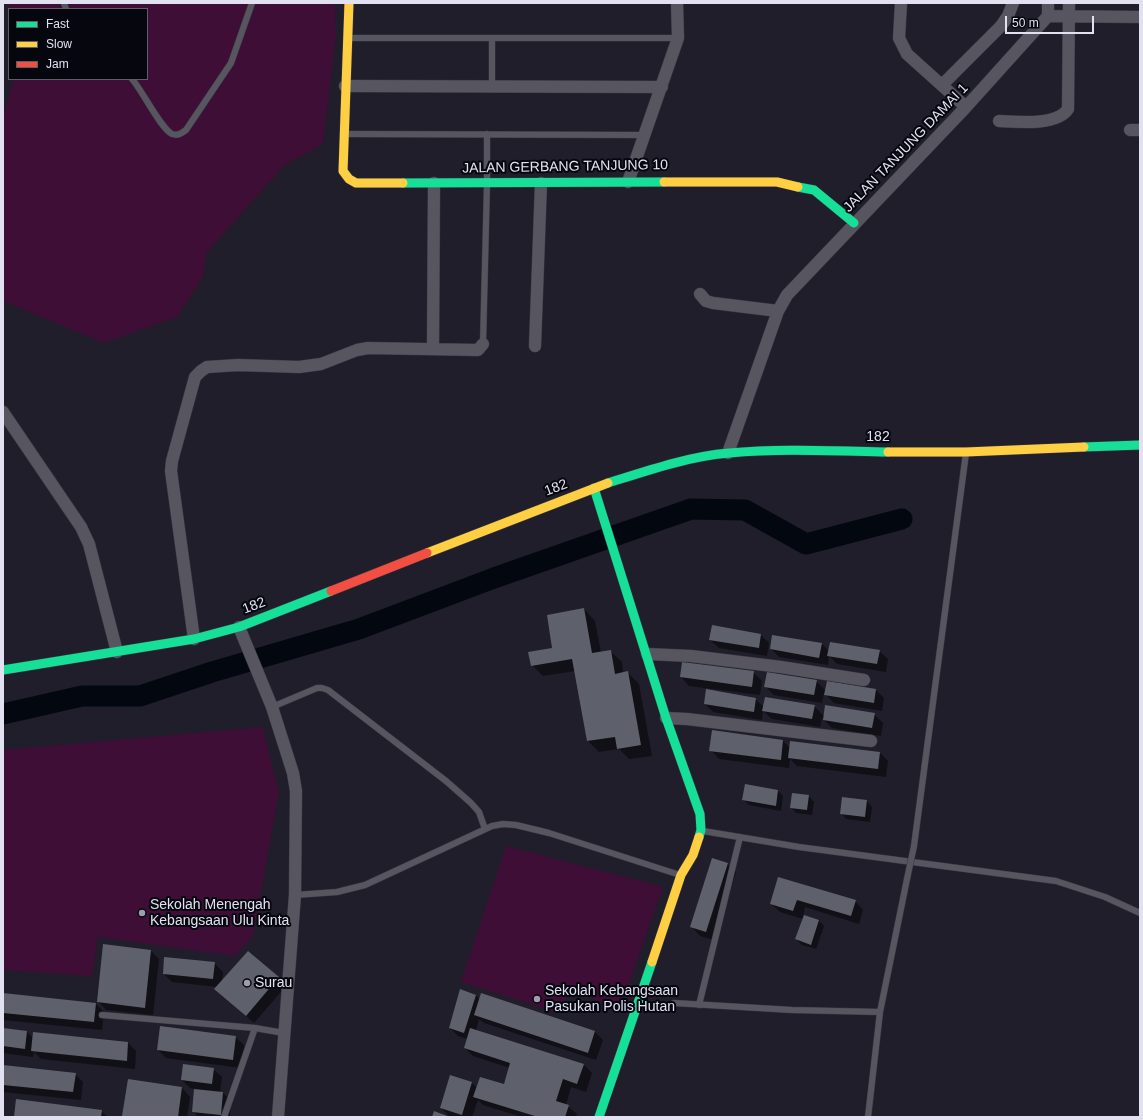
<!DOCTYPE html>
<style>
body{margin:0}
#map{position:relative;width:1143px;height:1120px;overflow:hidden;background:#1f1e2a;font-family:Helvetica,sans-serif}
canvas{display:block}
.frame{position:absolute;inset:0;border:4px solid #e2e1f1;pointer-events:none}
.legend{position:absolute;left:8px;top:8px;width:140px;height:72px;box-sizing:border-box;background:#06060f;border:1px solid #5e5e69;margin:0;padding:5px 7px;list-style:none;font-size:12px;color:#e2e1f1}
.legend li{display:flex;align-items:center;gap:8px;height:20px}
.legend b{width:20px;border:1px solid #5e5e69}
.scale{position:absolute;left:1005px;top:16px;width:89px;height:18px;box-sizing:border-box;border:2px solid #e2e1f1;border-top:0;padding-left:5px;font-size:12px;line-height:14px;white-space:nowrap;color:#e2e1f1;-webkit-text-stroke:3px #06060f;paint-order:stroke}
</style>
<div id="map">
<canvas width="1143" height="1120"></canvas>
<div class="frame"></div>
<ul class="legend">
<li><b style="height:5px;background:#16e098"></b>Fast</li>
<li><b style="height:5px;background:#ffcf43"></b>Slow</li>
<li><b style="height:5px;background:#f24e42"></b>Jam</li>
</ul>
<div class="scale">50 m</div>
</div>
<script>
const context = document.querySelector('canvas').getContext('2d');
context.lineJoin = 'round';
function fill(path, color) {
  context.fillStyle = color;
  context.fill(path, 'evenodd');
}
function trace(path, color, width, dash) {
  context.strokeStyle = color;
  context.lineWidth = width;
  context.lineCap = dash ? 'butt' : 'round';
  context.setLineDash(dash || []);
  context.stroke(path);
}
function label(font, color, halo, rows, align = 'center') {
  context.font = font + ' Helvetica,sans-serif';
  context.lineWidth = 4;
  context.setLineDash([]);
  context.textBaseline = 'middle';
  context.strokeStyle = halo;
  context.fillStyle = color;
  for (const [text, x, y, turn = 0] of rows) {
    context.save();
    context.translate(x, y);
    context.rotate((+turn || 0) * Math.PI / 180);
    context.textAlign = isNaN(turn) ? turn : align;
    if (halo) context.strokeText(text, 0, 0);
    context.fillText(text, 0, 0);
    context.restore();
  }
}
fill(new Path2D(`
 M9,3H335L336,36L323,144L285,165L207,252L203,277L177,317L104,343L3,301V116L14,79H147V9H9V18Z
 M263,727L279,793L253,936L235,956L98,937L92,976L3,970V750Z
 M506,846L663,887L620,1009L569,990L561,1014L461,982Z`), '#3e0e36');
fill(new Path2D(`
 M584,609L595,621L601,653L610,651L622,662L623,673H628L639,684L652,756L629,759L619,749L599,752L588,741L575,671L543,676L532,665L554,649Z
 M761,635L769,643L767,656L719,648L710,640Z
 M822,644L829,651H879L888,659L886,672L837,664L829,656L828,665L779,657L771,649Z
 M682,663L753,672L762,681L760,695L689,686L681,677Z
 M816,681L826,691L828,682L876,690L884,698L882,711L834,703L824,693L822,703L774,695L765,686Z
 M755,699L764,707L814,706L824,716L874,714L883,723L881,736L832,728L822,718L820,727L772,719L763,711L762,720L713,712L705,704Z
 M783,741L790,748L880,753L888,761L886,777L797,766L790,759L789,768L719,759L711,750Z
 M778,791L783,796L781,811L749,805L744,800Z
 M809,796L814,802L812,815L796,813L791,807Z
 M867,801L872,807L870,822L846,819L841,813Z
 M727,864L736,872L714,940L700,936L692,927Z
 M779,878L855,901L863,910L859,924L805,907L803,916L819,921L824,926L816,949L802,945L796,939L803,919L780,912L771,904Z
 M104,946L151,951L159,959L153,1015L106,1010L98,1001Z
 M248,952L286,986L254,1023L216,989L218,987L172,982L164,974L214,963L223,972L222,982Z
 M3,994L96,1004L104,1012L102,1030L3,1020Z
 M476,995L480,1000L595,1032L603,1040L596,1060L484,1023L479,1019L476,1030L583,1064L592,1073L586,1092L571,1087L566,1105L577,1114L576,1117H522L483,1105L478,1100L472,1117H450L441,1108L451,1076L472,1083L477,1088L504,1086L510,1068L473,1056L465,1048L468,1039L458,1036L450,1028Z
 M3,1029L27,1032L34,1039V1033L128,1043L136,1051L135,1069L41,1059L34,1052L33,1057L3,1053Z
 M235,1037L244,1045L241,1068L166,1058L158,1050Z
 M3,1066L75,1074L83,1082L81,1100L3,1092Z
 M213,1069L222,1077L220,1093H223L231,1101L230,1117H198L193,1111L195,1089L190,1088L182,1080Z
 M182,1088L190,1097L187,1117H125L124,1116Z
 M101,1111L108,1117H15Z`), '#0007');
trace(new Path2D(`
 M3,714L82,696H140L212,672L359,629L494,578L691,509L745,510L806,544L902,519`), '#030810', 21);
fill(new Path2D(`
 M584,608L592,653L611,650L615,674L628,671L641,745L617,749L615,737L587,741L572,659L531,666L528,652L552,648L547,615Z
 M712,625L761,634L759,648L709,640Z
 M772,635L822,643L819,658L770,649Z
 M830,642L880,650L877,664L827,656Z
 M682,662L754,671L752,687L680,677Z
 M767,672L817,680L814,695L764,687Z
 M827,681L876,689L874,703L824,695Z
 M706,689L756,698L754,712L704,704Z
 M765,697L815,705L812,719L762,711Z
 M825,705L875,713L872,728L823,720Z
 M712,730L783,740L781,760L709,751Z
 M790,741L880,752L878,769L788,758Z
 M745,784L778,790L776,806L742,800Z
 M792,793L809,795L807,810L790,808Z
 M842,797L867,800L865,817L840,814Z
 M712,858L728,863L706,932L690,927Z
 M778,877L856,900L851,916L797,900L793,911L770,904Z
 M804,915L819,920L811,945L795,939Z
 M103,944L151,950L145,1008L97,1002Z
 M248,951L279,977L246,1016L214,989Z
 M164,957L215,962L213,979L163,974Z
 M460,989L476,995L464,1033L449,1028Z
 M3,993L96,1003L94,1022L3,1013Z
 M481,993L595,1031L588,1053L474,1015Z
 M160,1026L236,1036L233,1060L157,1050Z
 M3,1028L27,1031L25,1049L3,1046Z
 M470,1028L584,1064L577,1084L563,1079L556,1101L569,1105L565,1117H538L473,1097L480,1077L504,1084L510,1063L464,1048Z
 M33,1032L128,1042L127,1061L31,1051Z
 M183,1064L214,1068L212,1084L181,1080Z
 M3,1065L76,1073L73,1092L3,1085Z
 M450,1075L472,1082L462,1115L440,1108Z
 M128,1079L182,1087L178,1117L122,1116Z
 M194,1089L223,1092L221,1115L192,1112Z
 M16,1099L102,1110L101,1117H14Z
 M434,1111L450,1117H432Z`), '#5e616b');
const lane = new Path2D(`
 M64,3L66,9
 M349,38H678
 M132,79C142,90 161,129 172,134C178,136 182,133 186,130L231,63L252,3
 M492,88V38
 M345,134L645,135
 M483,344L487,184V134
 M272,707L317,688H322L328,690L446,781L471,803L479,812L485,829
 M703,831L799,847L1056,881L1105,897L1140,913
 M914,846L966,453
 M295,895L337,892L365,885L492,826L503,824L516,825L549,833L680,875
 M674,1003L792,1010L880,1012
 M699,1005L740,837
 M102,1015L255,1028L284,1033
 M224,1117L255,1028
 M868,1117L880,1012L907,879`);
const street = new Path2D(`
 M901,3L899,38L907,54L966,107
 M1048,16L1140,17
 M943,84L1001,26L1008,16L1013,3
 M345,86L662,87
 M999,121C1017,122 1057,126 1068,109L1069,3
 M1130,130H1140
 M628,182L678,38L677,3
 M700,294L706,301L713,303L778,311
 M535,346L541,183
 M433,349L434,183
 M3,412L81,527L89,544L117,652
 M728,453L778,311L787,295L966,107L1048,16V3
 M239,627L272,707L293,773L296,791L295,895L278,1117
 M194,639L171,471L172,461L195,377L201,371L207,367L238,365L299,367L321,364L357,350L368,348L478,350L483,344
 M647,654L691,656L781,667L864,680
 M666,718L687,719L871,741`);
const fast = new Path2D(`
 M403,183L664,182
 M798,187L814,190L854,223
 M1084,447L1140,445
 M608,483C646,471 690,456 729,453C782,448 835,451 888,452
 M594,488L666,718L700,814L701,830L699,837
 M3,670L194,639L239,627L331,591
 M599,1117L652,962`);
const slow = new Path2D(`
 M349,3L343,171L349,179L356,183H403
 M664,182H777L798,187
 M888,452H966L1084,447
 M427,553L608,483
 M652,962L681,875L693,855L699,837`);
const jam = new Path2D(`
 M331,591L427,553`);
trace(lane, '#393842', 7);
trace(street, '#393842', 13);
trace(fast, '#393842', 10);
trace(slow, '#393842', 10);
trace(jam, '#393842', 10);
trace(lane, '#565560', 6);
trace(street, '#565560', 12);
trace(fast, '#16e098', 9);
trace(slow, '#ffcf43', 9);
trace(jam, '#f24e42', 9);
const laneBridge = new Path2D(`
 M907,879L914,846`);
trace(laneBridge, '#393842', 7, []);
trace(laneBridge, '#565560', 6);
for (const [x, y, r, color] of [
 [142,913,4,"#9e9dab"],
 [247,983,4,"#9e9dab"],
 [537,999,4,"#9e9dab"]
]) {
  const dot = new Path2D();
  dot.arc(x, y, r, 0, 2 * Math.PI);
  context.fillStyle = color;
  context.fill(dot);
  trace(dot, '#06060f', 1.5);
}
label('14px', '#e2e1f1', '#06060f', [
 ["JALAN TANJUNG DAMAI 1",906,148,-46],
 ["JALAN GERBANG TANJUNG 10",565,167,-1],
 ["182",878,437],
 ["182",556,488,-21],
 ["182",254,606,-21]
]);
label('14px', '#e2e1f1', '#06060f', [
 ["Sekolah Menengah",150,905],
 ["Kebangsaan Ulu Kinta",150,921],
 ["Surau",255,983],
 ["Sekolah Kebangsaan",545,991],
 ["Pasukan Polis Hutan",545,1007]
], 'left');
</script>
